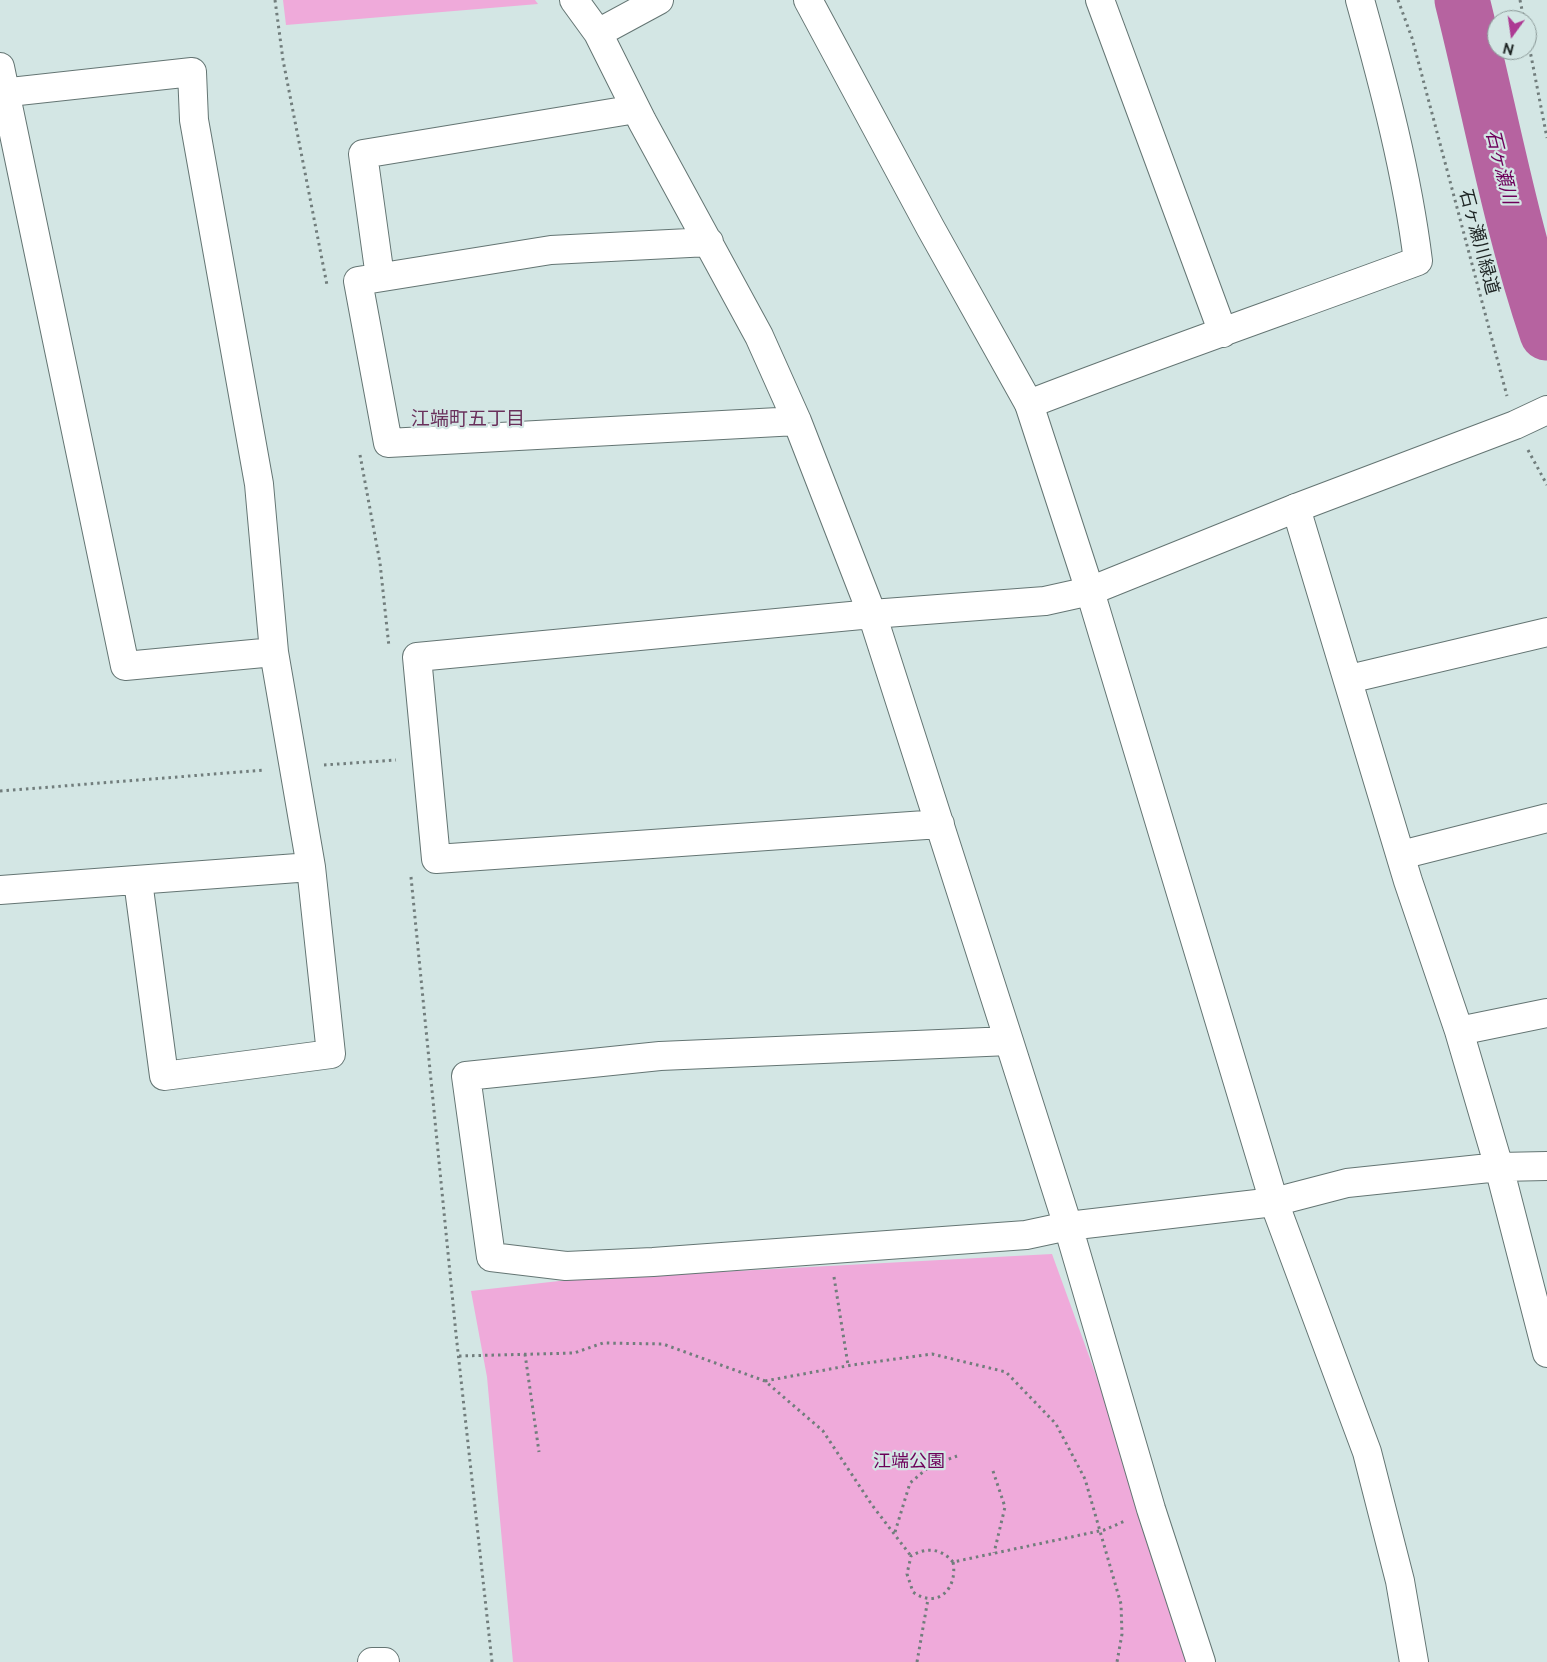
<!DOCTYPE html>
<meta charset="utf-8">
<style>
body{margin:0}
#map{position:relative;width:1547px;height:1662px;overflow:hidden;background:#d3e6e4;font-family:Raleway,sans-serif}
canvas{display:block}
.north{position:absolute;left:1487px;top:10px;width:50px;height:50px;box-sizing:border-box;background:#d3e6e4;border:1px solid #8a9897;border-radius:50%;rotate:194deg;font-size:14px;font-weight:700;line-height:20px;text-align:center;color:#1d2423}
.north::after{content:'';display:block;margin:auto;width:18px;height:22px;background:#ad3a93;clip-path:polygon(50% 0,100% 100%,50% 72%,0 100%)}
</style>
<div id="map">
<canvas width="1547" height="1662"></canvas>
<div class="north">N</div>
</div>
<script>
const context = document.querySelector('canvas').getContext('2d');
context.lineJoin = 'round';
function fill(path, color) {
  context.fillStyle = color;
  context.fill(path, 'evenodd');
}
function trace(path, color, width, dash) {
  context.strokeStyle = color;
  context.lineWidth = width;
  context.lineCap = dash ? 'butt' : 'round';
  context.setLineDash(dash || []);
  context.stroke(path);
}
function label(font, color, halo, rows, align = 'center') {
  context.font = font + ' Raleway,"Noto Sans JP",sans-serif';
  context.lineWidth = 4.5;
  context.setLineDash([]);
  context.textBaseline = 'middle';
  context.strokeStyle = halo;
  context.fillStyle = color;
  for (const [text, x, y, turn = 0] of rows) {
    context.save();
    context.translate(x, y);
    context.rotate((+turn || 0) * Math.PI / 180);
    context.textAlign = isNaN(turn) ? turn : align;
    if (halo) context.strokeText(text, 0, 0);
    context.fillText(text, 0, 0);
    context.restore();
  }
}
fill(new Path2D(`
 M283,0H535L538,4L286,25Z
 M1052,1254L1125,1455L1187,1662H513L487,1377L471,1291L568,1280Z`), '#efaada');
trace(new Path2D(`
 M1462,0C1490,111 1510,224 1547,333`), '#b663a0', 55);
const street = new Path2D(`
 M574,0L598,33L642,121L759,336L797,421L872,614L1009,1041L1068,1226L1151,1509L1201,1662
 M1100,0L1223,333
 M598,33L659,0
 M0,67L125,666L274,652
 M0,93L192,72L194,120L259,484L274,652L311,867L331,1054L164,1076L138,881
 M709,242L551,250L358,281L388,443L797,421
 M380,277L363,154L636,109
 M1029,404C1158,354 1288,309 1418,261C1407,173 1384,86 1360,0
 M1296,508L1408,881L1459,1031L1499,1167L1547,1353
 M1349,679L1547,632
 M940,824L436,859L417,657L872,614L1045,601L1090,591
 M1401,855L1547,818
 M0,890L311,867
 M1459,1031L1547,1013
 M1009,1041L660,1056L466,1076L491,1257L566,1266L653,1262L1026,1235L1068,1226L1274,1202L1347,1183L1499,1167L1547,1166
 M372,1662H385`);
const secondary = new Path2D(`
 M808,0L930,227L1029,404L1090,591L1274,1202L1367,1452L1400,1581L1414,1662
 M1090,591L1296,508L1515,425L1547,410`);
trace(street, '#647573', 30);
trace(secondary, '#647573', 30);
trace(new Path2D(`
 M275,0L283,60L327,285
 M1398,0L1412,38L1507,396
 M1520,0L1524,20
 M1527,35L1547,138
 M1528,450L1547,485
 M360,455L380,563L389,647
 M324,765L396,760
 M0,791L265,770
 M411,877L456,1334L492,1662
 M834,1277L848,1365
 M525,1354L539,1452
 M459,1356L574,1353L603,1343L663,1344L765,1381L823,1431L872,1505L911,1556
 M765,1381L852,1365L932,1354L1006,1372L1056,1424L1085,1479L1121,1604L1122,1634L1117,1662
 M993,1471L1005,1507L994,1553
 M895,1532L910,1483L930,1466L957,1456
 M953,1562C941,1548 926,1547 911,1556L907,1574L913,1592C938,1610 958,1588 953,1562L1104,1530L1125,1521
 M917,1662L928,1599`), '#717d7c', 3, [2.5, 4]);
trace(street, '#fff', 28);
trace(secondary, '#fff', 28);
label('18px', '#1d2423', '#d3e6e4', [
 ["石ヶ瀬川緑道",1479,242,75]
]);
label('18px', '#6d005a', '#d3e6e4', [
 ["江端公園",909,1462]
]);
label('italic 19px', '#6d005a', '#d3e6e4', [
 ["石ヶ瀬川",1501,167,76]
]);
label('19px', '#69305b', '#d3e6e4', [
 ["江端町五丁目",468,419]
]);
</script>
